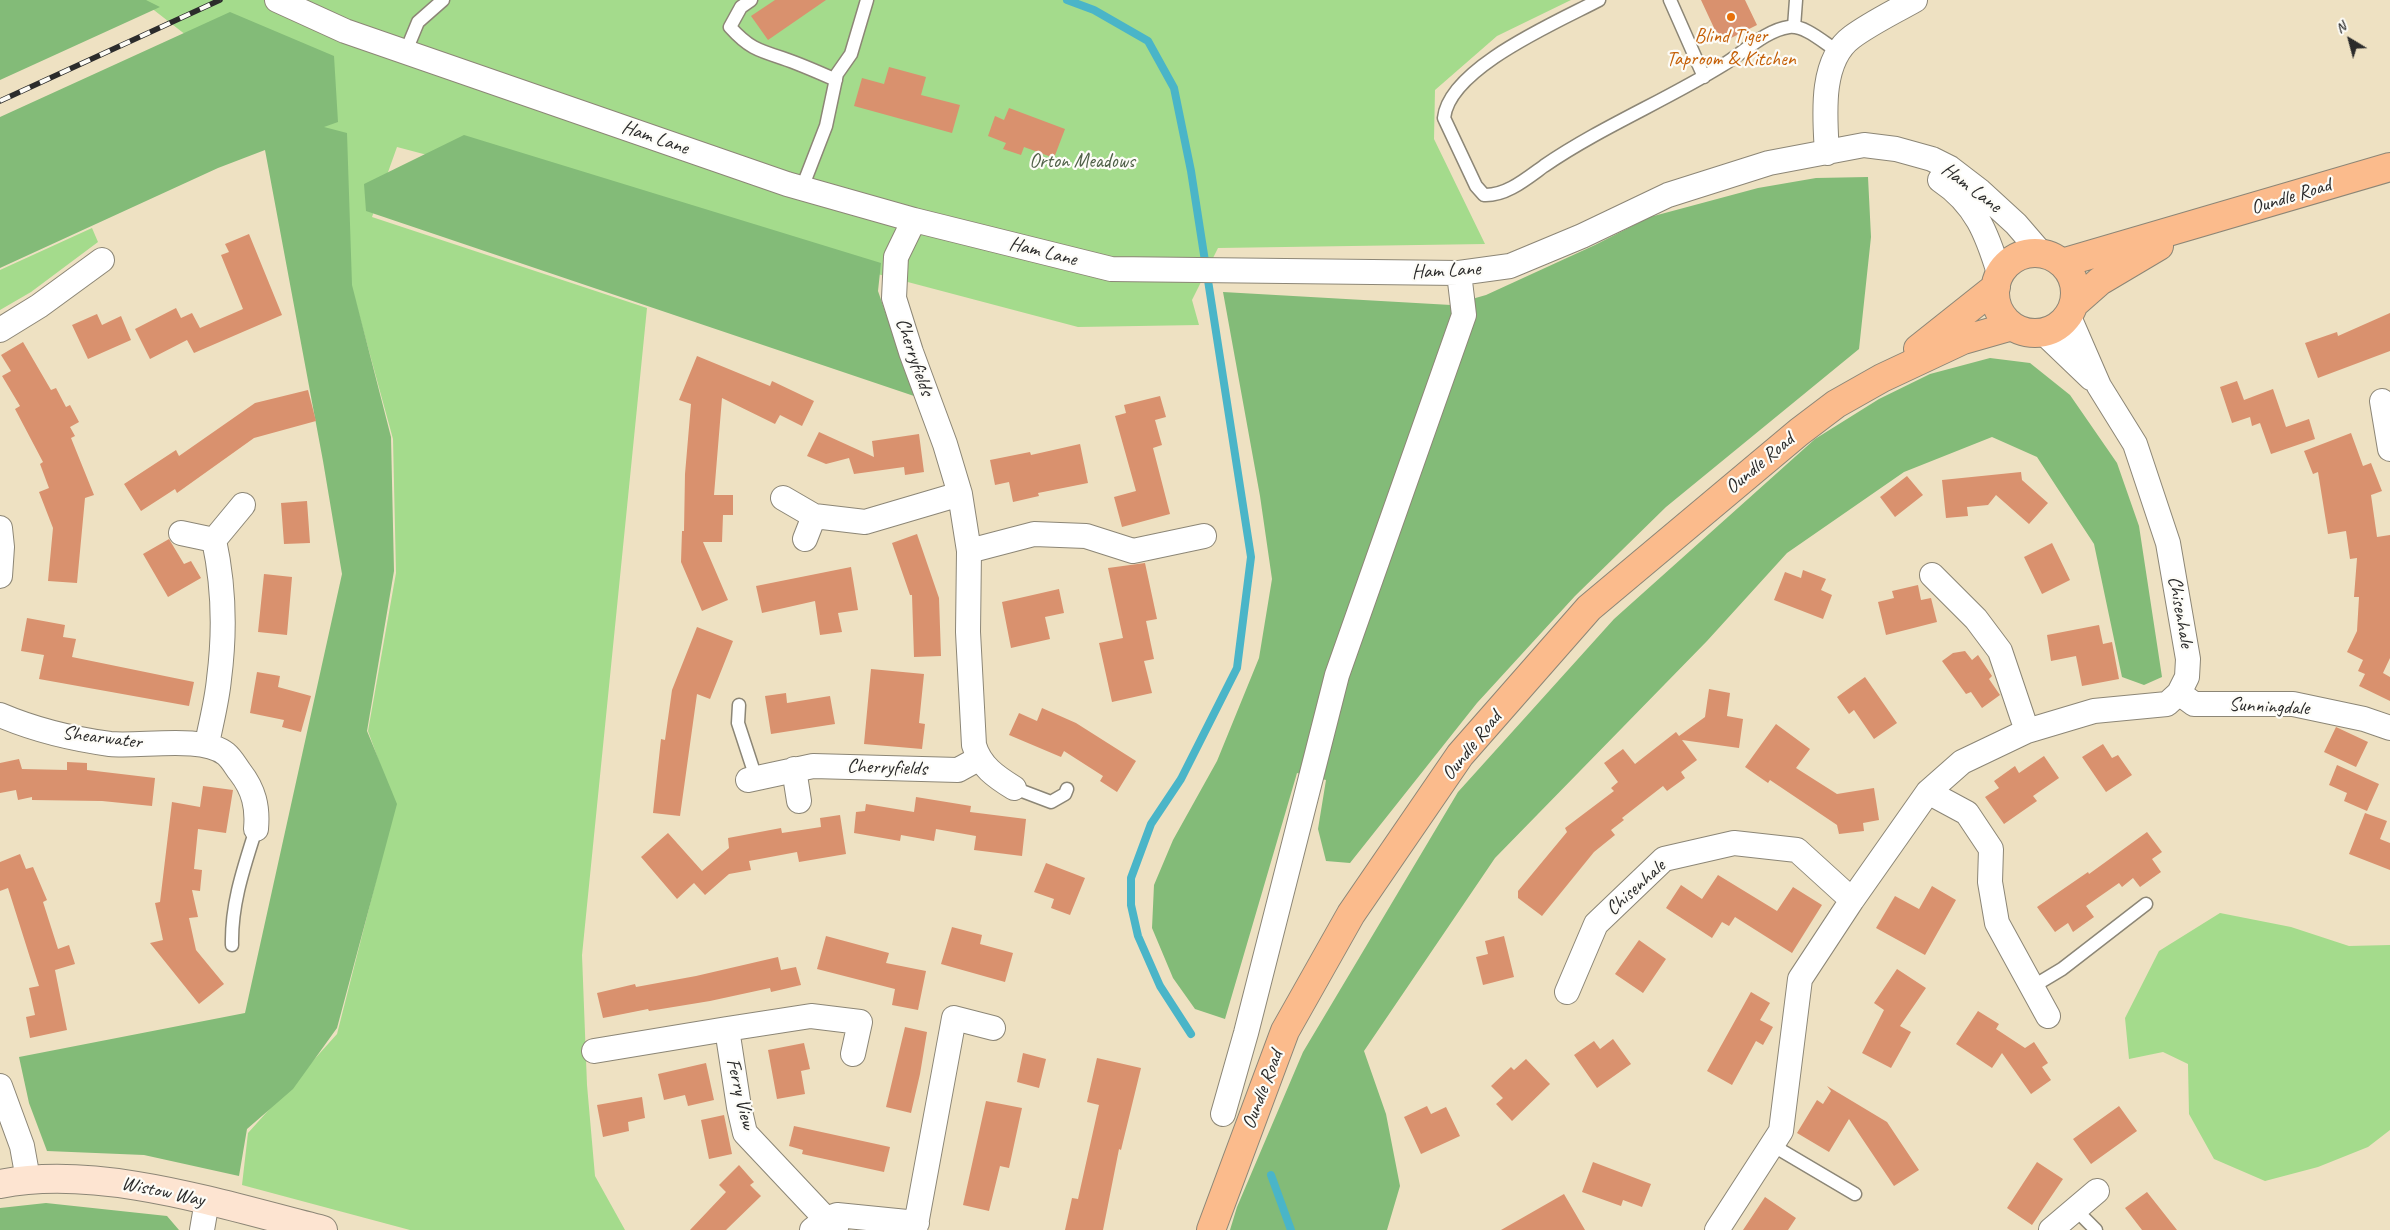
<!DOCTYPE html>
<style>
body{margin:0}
#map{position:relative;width:2390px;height:1230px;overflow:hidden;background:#eee1c2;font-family:Caveat,sans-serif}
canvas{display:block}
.north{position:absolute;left:2325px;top:15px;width:50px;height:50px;-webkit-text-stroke:4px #fdfcf7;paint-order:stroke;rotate:323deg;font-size:14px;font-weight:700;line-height:20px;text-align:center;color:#2b2b2b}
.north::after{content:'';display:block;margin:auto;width:18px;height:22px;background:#2b2b2b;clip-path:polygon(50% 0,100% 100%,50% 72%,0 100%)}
</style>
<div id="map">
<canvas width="2390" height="1230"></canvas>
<div class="north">N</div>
</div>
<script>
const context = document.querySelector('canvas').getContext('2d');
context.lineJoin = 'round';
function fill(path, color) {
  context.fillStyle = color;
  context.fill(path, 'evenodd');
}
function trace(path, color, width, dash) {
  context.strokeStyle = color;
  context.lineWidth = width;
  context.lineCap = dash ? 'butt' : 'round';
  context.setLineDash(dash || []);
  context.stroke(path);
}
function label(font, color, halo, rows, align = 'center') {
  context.font = font + ' Caveat,sans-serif';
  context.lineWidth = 4.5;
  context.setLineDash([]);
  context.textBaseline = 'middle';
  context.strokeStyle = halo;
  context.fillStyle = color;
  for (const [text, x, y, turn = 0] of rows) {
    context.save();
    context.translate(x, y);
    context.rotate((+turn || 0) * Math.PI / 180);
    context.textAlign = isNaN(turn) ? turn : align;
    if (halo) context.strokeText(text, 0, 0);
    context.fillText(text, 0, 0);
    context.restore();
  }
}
fill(new Path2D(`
 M141,0H1571L1497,36L1435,90L1434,139L1485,244L1218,248L1192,300L1199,325L1078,327L397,147L372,217L647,308L582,955L587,1085L595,1176L625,1230H410L242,1185L248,1133L337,1034L395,806L368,731L396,573L393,439L351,285L295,120Z
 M92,228L98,242L31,292L0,310V270Z
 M2220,913L2291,927L2349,946L2390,945V1130L2368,1147L2318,1167L2265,1181L2214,1159L2189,1114L2188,1064L2163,1052L2129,1059L2125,1018L2159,951Z`), '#a4db8c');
fill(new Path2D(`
 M0,0H146L160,7L0,80Z
 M230,12L334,56L338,122L324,127L347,133L352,285L391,437L394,571L367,731L397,804L337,1028L293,1089L247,1129L239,1176L144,1155L47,1151L29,1103L19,1057L245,1013L342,574L323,461L265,150L218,168L0,268V117Z
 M464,135L881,263L878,291L914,396L366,211L364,184Z
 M1868,177L1871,237L1859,349L1666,507L1575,596L1477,703L1350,863L1326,861L1318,829L1326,780L1297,773L1225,1019L1195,1009L1173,978L1152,928L1154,885L1173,840L1217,761L1259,658L1272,579L1260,496L1223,292L1451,305L1486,295L1595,245L1650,217L1758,188L1816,178Z
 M1990,358L2030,363L2070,395L2117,463L2139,526L2162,677L2144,685L2122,677L2094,544L2037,457L1992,437L1904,472L1787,553L1707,641L1495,858L1364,1051L1386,1114L1400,1186L1387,1230H1230L1237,1207L1303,1052L1458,792L1614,619L1815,439L1879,399L1930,374Z
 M46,1203L167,1216L179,1230H0V1208Z`), '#83bb78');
trace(new Path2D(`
 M1067,0L1094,10L1148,41L1174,88L1191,171L1251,557L1237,668L1181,779L1151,824L1131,878V905L1138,936L1160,986L1191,1034
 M1271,1175L1291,1230`), '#4ab5c8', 8);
fill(new Path2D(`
 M775,0H826L768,40L751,16Z
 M1701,0H1745L1757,25L1721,43Z
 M889,67L926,77L921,95L960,105L952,133L854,106L862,78L884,84Z
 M1009,108L1065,129L1054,158L1024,147L1021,155L1003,149L1006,143L988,136L995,116L1004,120Z
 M249,234L282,315L194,353L187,340L150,359L135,329L176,308L181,318L192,313L200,328L243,309L221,255L229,252L225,244Z
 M2390,313V351L2318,378L2305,343L2337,332L2338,336Z
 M97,314L102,325L121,316L131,340L88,359L72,325Z
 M23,342L51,390L56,388L66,407L70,405L79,422L70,427L75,436L71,438L94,495L85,498L77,583L48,581L53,528L39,492L49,488L40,464L43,462L15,409L20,406L2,376L11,371L1,355Z
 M697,356L770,386L772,381L814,401L802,426L780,415L775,424L722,398L714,495H733V515H723L722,542H703L728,600L702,611L681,562L682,531H684L685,474L691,404L679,400Z
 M2237,381L2244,400L2273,389L2286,427L2309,419L2315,439L2271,454L2260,423L2252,426L2250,417L2232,423L2220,387Z
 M308,390L316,421L254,438L177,493L175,489L141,511L124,484L176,450L179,456L255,403Z
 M1160,396L1166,417L1155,420L1162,445L1153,448L1170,514L1122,527L1114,497L1136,491L1115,416L1126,413L1124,405Z
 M819,432L874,457L872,441L919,434L924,472L905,475L904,467L854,474L849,458L826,464L807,456Z
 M2351,433L2363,466L2371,463L2382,491L2371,495L2377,537L2390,535V658L2383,673L2390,677V701L2359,686L2365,674L2358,671L2363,660L2347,652L2357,631L2359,597H2354L2357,558L2350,559L2346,531L2328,534L2318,472L2313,474L2304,451Z
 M1080,444L1088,483L1038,493L1039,496L1013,502L1009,482L995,485L990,460L1030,452L1031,455Z
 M2021,472L2022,480L2048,503L2029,524L1996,495L1988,505L1967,507L1968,516L1946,518L1942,480Z
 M1907,476L1923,495L1895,517L1880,497Z
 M307,501L310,543L284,544L281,503Z
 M917,534L939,598L941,656L914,657L912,595H910L892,543Z
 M169,539L184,564L191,561L201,578L168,597L143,554Z
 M2052,543L2070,580L2042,594L2024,557Z
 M1145,563L1157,619L1146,621L1154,659L1144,661L1152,693L1112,702L1099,643L1123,638L1108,568Z
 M851,567L858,610L838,613L842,632L820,635L815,601L762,613L756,586Z
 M1803,570L1826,579L1821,590L1832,595L1823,619L1774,600L1785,572L1801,578Z
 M264,574L292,577L287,635L258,632Z
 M1918,585L1921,600L1931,598L1937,622L1886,635L1878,602L1894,598L1892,591Z
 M1059,589L1064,613L1045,617L1050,639L1011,648L1002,602Z
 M27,618L65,625L63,637L76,639L72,657L194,682L189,706L39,679L44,655L21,651Z
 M2099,625L2103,644L2112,642L2119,679L2082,686L2076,656L2051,661L2047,635Z
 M697,627L733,641L710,699L697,694L680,816L653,813L661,739L665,740L672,690Z
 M1965,651L1972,660L1978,655L1992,676L1989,679L2000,695L1982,708L1971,692L1966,694L1942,661L1953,653Z
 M871,669L924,674L919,723L925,724L922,749L864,744Z
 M257,672L280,676L278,687L311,696L301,732L282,727L284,720L250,713Z
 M1865,677L1897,723L1874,739L1854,710L1849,714L1837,697Z
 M1709,689L1730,693L1727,716L1743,719L1739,748L1682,740L1697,760L1681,772L1685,778L1667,791L1663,786L1622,818L1624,820L1611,830L1615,835L1594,852L1542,916L1518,898V891L1567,832L1565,828L1614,791L1611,788L1618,782L1604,763L1623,749L1635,764L1676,732L1679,736L1705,717Z
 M786,693L787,703L830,696L835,724L771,734L765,696Z
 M1042,708L1076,723L1136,761L1117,792L1100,781L1103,776L1064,751L1061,757L1009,735L1019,713L1037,721Z
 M1776,724L1810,749L1796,768L1837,794L1874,788L1879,820L1863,823L1864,831L1839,834L1837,825L1770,780L1768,783L1745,767Z
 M2336,727L2368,742L2356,767L2324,752Z
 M2103,744L2112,758L2118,755L2132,775L2106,792L2082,757Z
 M2044,756L2059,778L2033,796L2037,801L2004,824L1985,797L1999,788L1994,781L2015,766L2019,773Z
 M19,759L22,769L67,770V762L87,763V770L155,778L152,806L102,801L32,800V797L18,800L16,790L0,793V763Z
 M2337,765L2379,784L2367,811L2344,801L2347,793L2329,785Z
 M203,786L233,790L226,833L198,829L194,869L202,870L200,891L192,890L198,917L189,918L196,950L224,984L199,1004L150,943L163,940L155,903L160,902L172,802L200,807Z
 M916,797L971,806L970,812L1026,819L1022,856L974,850L976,836L936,829L934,841L901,835L900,841L854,833L856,812L865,811L866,804L914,812Z
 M2365,813L2387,821L2380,839L2390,843V870L2349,854Z
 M840,815L846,854L799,862L797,852L749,861L751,870L729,874L705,895L694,883L677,899L641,857L668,833L702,871L729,848L728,838L781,828L782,833L821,827L820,818Z
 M2147,832L2162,852L2152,859L2161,872L2140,887L2133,878L2122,887L2119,883L2086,906L2094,917L2073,932L2068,923L2055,932L2037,907L2088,872L2089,874Z
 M20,854L26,869L33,867L47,900L43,902L58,949L69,945L75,964L55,970L67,1030L30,1038L26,1017L35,1015L29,988L39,986L8,888L0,891V862Z
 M1046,863L1085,878L1070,915L1051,908L1054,899L1034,892Z
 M1718,875L1777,911L1793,887L1822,905L1792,953L1735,917L1729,926L1722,922L1712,938L1666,908L1681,885L1702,899Z
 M1932,886L1956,900L1925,955L1876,928L1895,896L1919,909Z
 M952,927L982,935L980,944L1013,953L1005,982L941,964Z
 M826,936L889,953L886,963L926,971L918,1010L892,1005L895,989L817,969Z
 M1504,936L1514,977L1483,985L1476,957L1488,954L1485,941Z
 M1639,940L1666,959L1643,993L1615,974Z
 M778,957L781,970L796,967L801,985L771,992L770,988L710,1001L649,1011L648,1009L603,1018L597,993L635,984L636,987L696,976Z
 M1897,969L1926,988L1900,1026L1911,1032L1891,1068L1862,1053L1884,1010L1874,1003Z
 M1751,992L1770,1003L1760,1020L1773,1027L1763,1045L1756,1041L1732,1085L1707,1071Z
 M1978,1011L1999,1024L1996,1029L2025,1048L2034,1042L2048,1063L2042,1067L2051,1080L2031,1094L2002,1053L1992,1068L1956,1044Z
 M905,1027L927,1032L920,1074L911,1113L886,1107Z
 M1613,1039L1631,1064L1597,1088L1574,1055L1594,1041L1600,1049Z
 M804,1043L810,1069L801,1071L805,1094L777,1099L768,1050Z
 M1023,1053L1046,1059L1039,1088L1017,1082Z
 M1097,1058L1141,1068L1121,1150L1119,1149L1103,1230H1065L1072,1198L1078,1199L1099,1105L1087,1102Z
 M1526,1059L1550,1084L1512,1121L1496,1104L1503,1098L1491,1086L1511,1067L1514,1070Z
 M706,1063L714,1100L688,1106L685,1095L664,1100L658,1074Z
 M1827,1086L1887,1122L1919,1170L1894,1186L1849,1119L1829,1152L1797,1133L1817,1100L1823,1104L1831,1091Z
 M642,1097L645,1118L628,1122L629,1131L603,1137L597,1105Z
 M986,1101L1022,1108L1009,1168L1000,1166L989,1211L963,1205Z
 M1427,1106L1431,1114L1446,1107L1460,1136L1421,1154L1404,1117Z
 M2119,1106L2137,1131L2091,1164L2073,1139Z
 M724,1115L732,1154L709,1159L701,1120Z
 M794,1126L890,1147L884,1172L802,1154L803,1150L789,1146Z
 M1593,1162L1651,1184L1642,1207L1623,1200L1621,1206L1582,1192Z
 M2037,1162L2063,1179L2032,1225L2007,1208Z
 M739,1165L754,1182L750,1185L761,1196L726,1230H690L726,1192L719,1185Z
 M2147,1192L2177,1230H2142L2125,1208Z
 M1564,1194L1585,1230H1501Z
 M1765,1197L1796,1218L1788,1230H1743Z`), '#d9916e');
const lane = new Path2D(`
 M751,0L741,7L730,27C748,47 757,50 782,58C800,64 818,72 836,80
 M1599,0C1557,22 1449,68 1444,118L1476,186L1484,195C1506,196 1526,179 1544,166C1601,127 1665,101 1723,65C1743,53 1766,30 1789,27C1806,25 1825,44 1839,52
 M1670,0L1704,77
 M1794,27L1796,0
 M406,51L418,22L443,0
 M802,188L826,126L837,74L851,54L867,0
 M739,705L738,723L756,778
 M1014,788L1051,802L1065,794L1067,789
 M232,945C231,904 244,867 256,829
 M2032,987L2062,969L2146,904
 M1772,1145L1855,1194
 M2075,1209L2096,1230`);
const street = new Path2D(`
 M277,0L345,31L787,184L914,220L1111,269L1459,273L1510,266L1582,236L1668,195L1769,163L1864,145L1896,149L1932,159L1950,168L1980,191L2016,224L2041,253
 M1827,153C1825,118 1819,61 1852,37C1871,23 1894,12 1915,0
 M1940,180C1976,204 1987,234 1999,273
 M914,220L896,257L894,298L911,352L945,444L960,494L969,551L968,632L974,745C980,766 996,777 1014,788
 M0,330L39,306L102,260
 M2044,333L2091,378
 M2382,401L2390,449
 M783,498L814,516L865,522L960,494
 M0,528L2,547L0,576
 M181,533L214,540L243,505
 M805,539L814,516
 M969,551L1034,534L1086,536L1133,551L1204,536
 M1932,575L1976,619L2000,651L2027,731
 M2179,693L2194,704H2293L2364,719L2390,728
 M0,715C35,730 73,739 110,744C142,747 202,735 226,754C232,759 236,767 240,772C254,790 258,807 256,829
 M207,744C211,723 217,701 219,679C225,633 224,586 214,540
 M794,769L799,801
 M748,780L813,766L958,770L978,759
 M1928,792L1967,813L1991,849L1990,882L1997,923L2048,1016
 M1567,992L1596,924L1664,859L1734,843L1797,850L1852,900
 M594,1051L727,1029
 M0,1086L22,1146L28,1179
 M1223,1114L1246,1033L1337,675L1464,315L1459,273
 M836,1228L826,1219L837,1215L917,1223
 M202,1230L207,1201
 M812,1230L826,1219L745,1133L739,1107L727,1029L811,1016L860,1022L853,1054
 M915,1230L954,1018L993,1028
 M1717,1230L1781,1131L1800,979L1852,900L1928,792L1962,762L2027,731L2094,711L2167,704L2179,693L2187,677L2188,659L2168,543L2135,444L2099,386L2069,317
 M2051,1230L2097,1191`);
const secondary = new Path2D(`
 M0,1184C100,1164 226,1206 323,1230`);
const primary = new Path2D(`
 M1995 293a40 40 0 1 1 80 0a40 40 0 1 1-80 0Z
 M2062,263L2390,167
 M2075,303L2100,281L2159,246
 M1918,349L1996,287
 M1211,1230L1285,1031L1351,914L1460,755L1589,608L1799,432L1836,404L1882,378L1963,340L2012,326`);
trace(lane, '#8c8676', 15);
trace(street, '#8c8676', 26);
trace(secondary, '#8c8676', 30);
trace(primary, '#8c8676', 30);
trace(lane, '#fff', 12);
trace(street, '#fff', 24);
trace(secondary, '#fde4d1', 28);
trace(primary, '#fbbb8c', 28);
const rail = new Path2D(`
 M0,101L220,0`);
trace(rail, '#2b2b2b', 5.5);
trace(rail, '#fdfcf7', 4, [11]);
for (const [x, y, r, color] of [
 [1731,17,5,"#e8710a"]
]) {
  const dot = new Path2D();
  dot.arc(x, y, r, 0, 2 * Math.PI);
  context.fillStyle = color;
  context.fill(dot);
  trace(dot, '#fdfcf7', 2);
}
label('20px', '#c56008', '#fdfcf7', [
 ["Blind Tiger",1731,37],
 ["Taproom & Kitchen",1731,60]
]);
label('20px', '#2b2b2b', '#fdfcf7', [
 ["Ham Lane",655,138,19],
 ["Ham Lane",1971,188,37],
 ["Oundle Road",2291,197,-17],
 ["Ham Lane",1043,252,14],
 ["Ham Lane",1446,271,-3],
 ["Cherryfields",914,357,71],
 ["Oundle Road",1760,464,-40],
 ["Chisenhale",2180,612,80],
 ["Sunningdale",2269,707,3],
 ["Shearwater",102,738,7],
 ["Oundle Road",1472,746,-51],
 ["Cherryfields",887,768,2],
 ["Chisenhale",1636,888,-42],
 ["Oundle Road",1263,1090,-69],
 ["Ferry View",740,1094,77],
 ["Wistow Way",163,1192,12]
]);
label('20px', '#4f6048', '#fdfcf7', [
 ["Orton Meadows",1082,162]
]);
</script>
